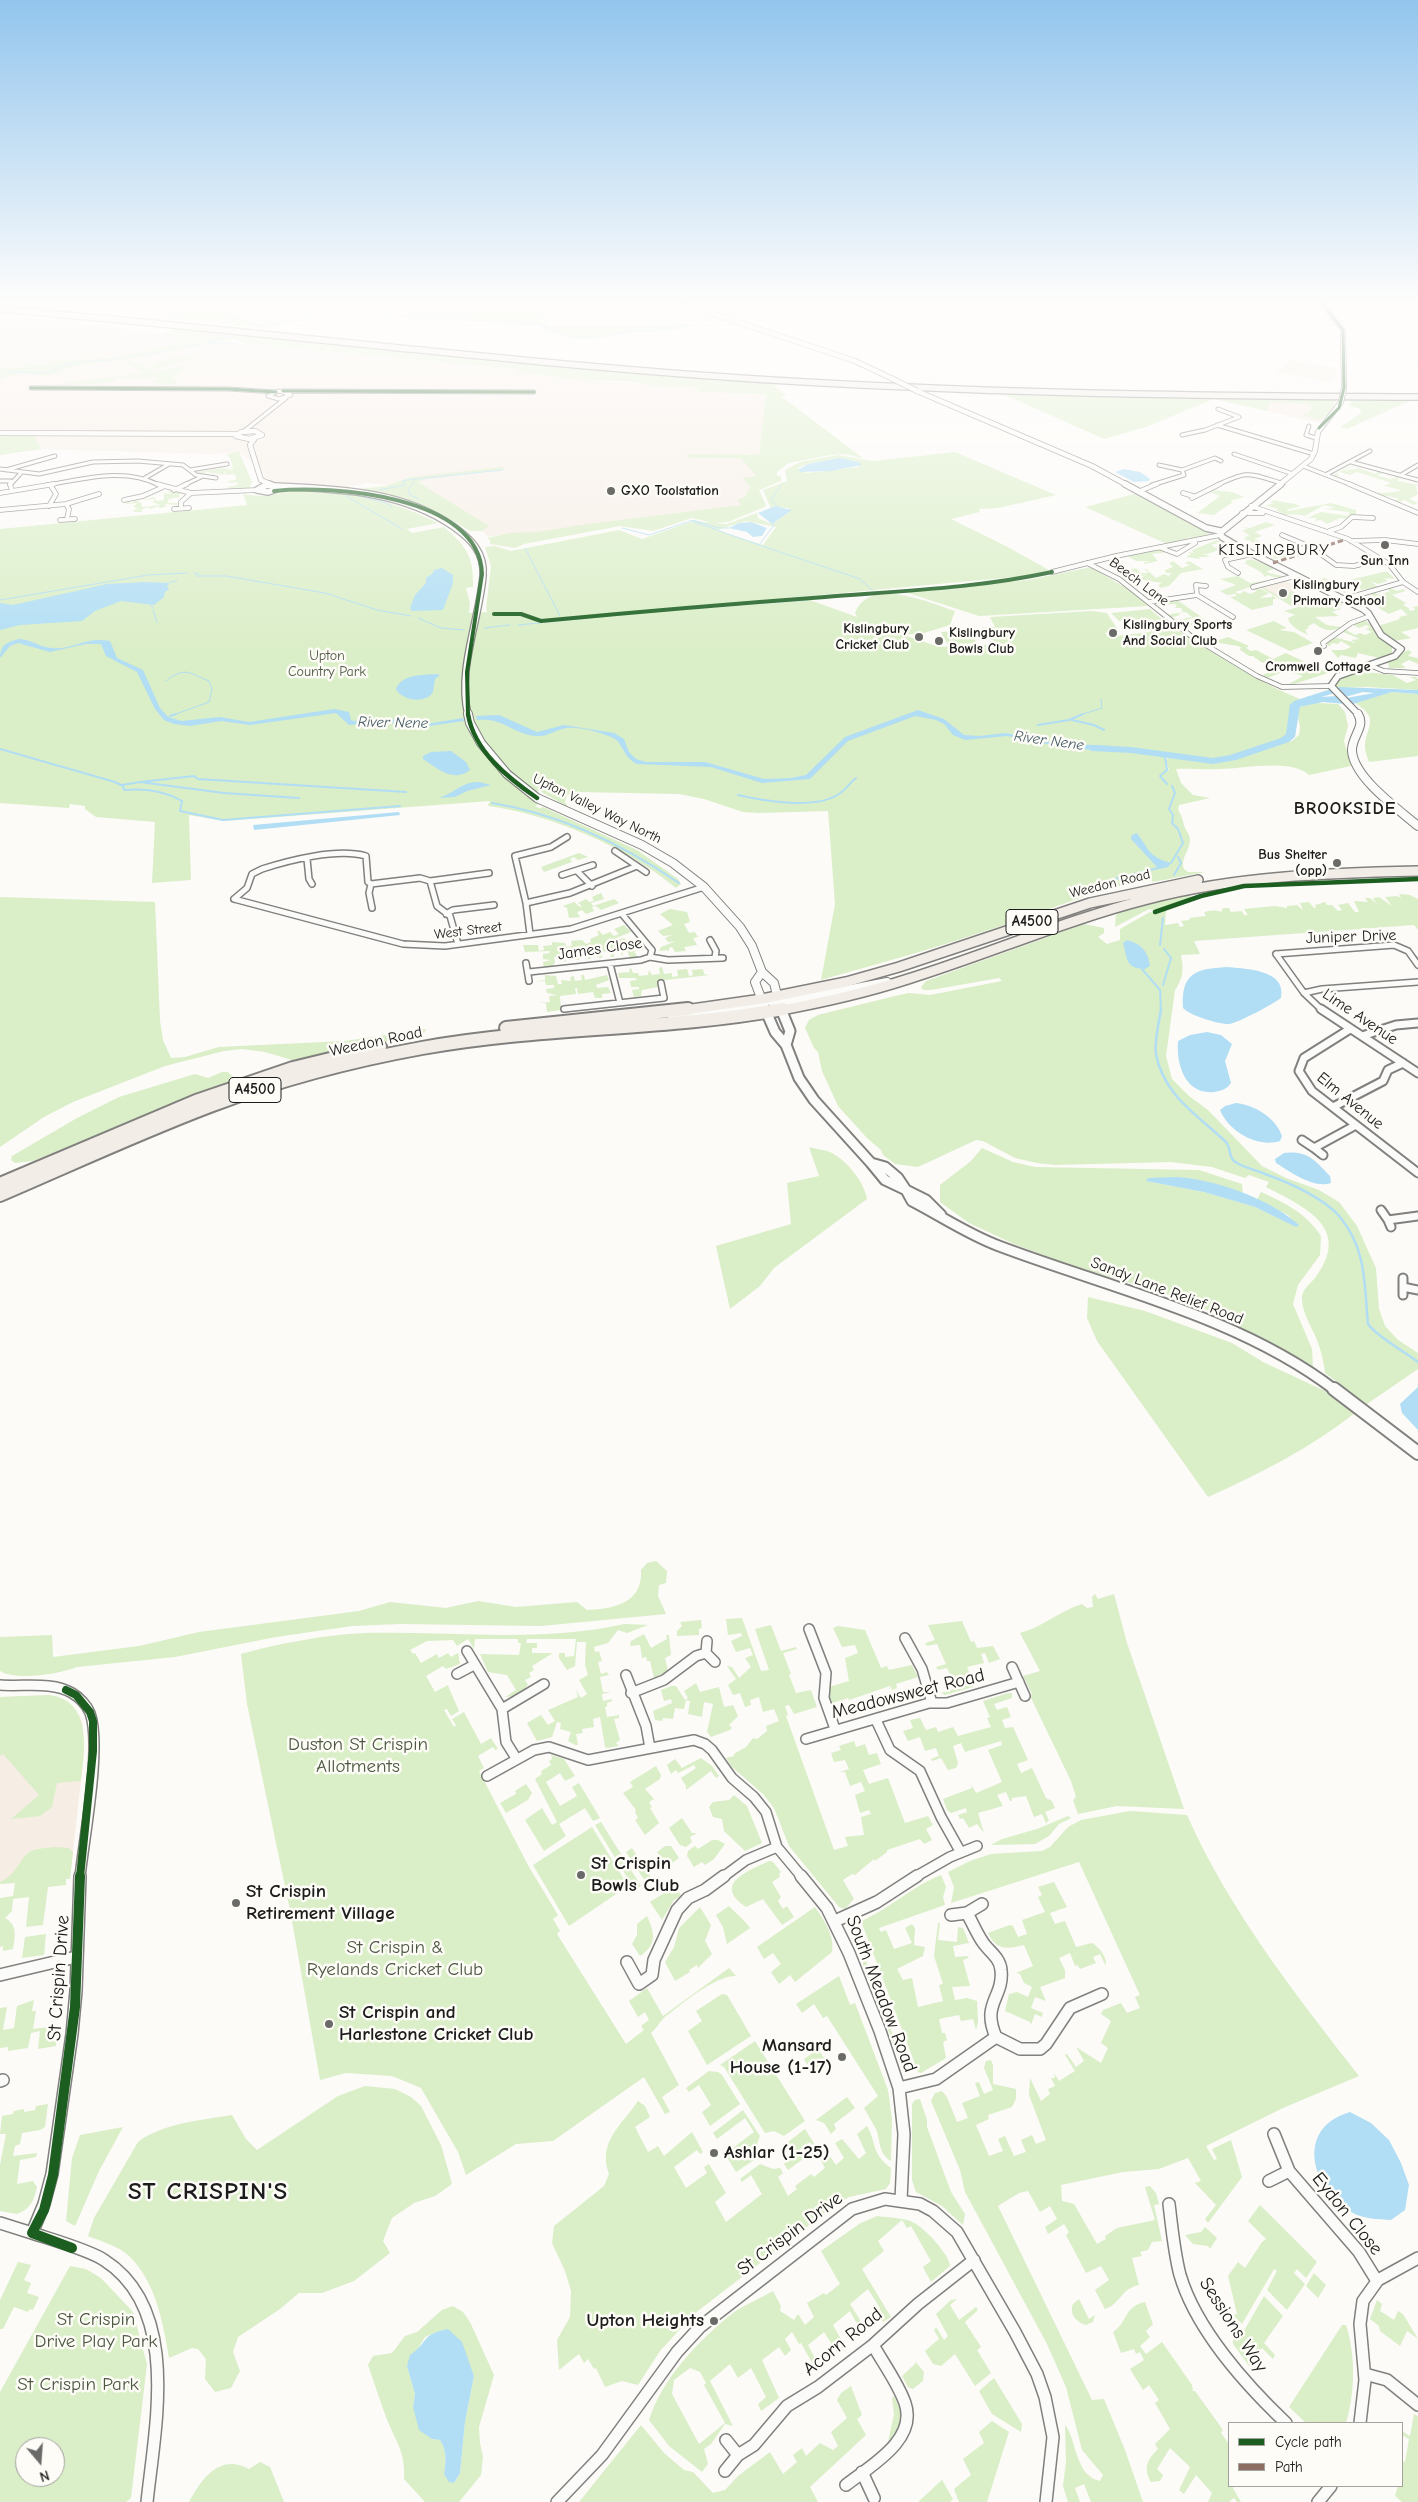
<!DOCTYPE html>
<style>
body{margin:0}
#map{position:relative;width:1418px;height:2502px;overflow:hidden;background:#fcfbf8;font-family:"Comic Neue",sans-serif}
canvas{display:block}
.legend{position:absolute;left:1228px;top:2422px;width:175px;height:65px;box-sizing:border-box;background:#fdfcf7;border:1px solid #a3a29f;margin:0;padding:6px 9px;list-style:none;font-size:15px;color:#1c1c1c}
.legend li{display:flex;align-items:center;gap:10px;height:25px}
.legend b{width:25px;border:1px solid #a3a29f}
.north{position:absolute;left:15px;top:2437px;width:50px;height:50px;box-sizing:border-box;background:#fdfcf7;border:1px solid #a3a29f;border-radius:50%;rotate:162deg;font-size:14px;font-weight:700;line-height:20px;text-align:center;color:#1c1c1c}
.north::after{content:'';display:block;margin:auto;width:18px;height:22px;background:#6a6a69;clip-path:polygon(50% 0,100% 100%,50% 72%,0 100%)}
</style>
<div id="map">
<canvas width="1418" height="2502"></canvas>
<ul class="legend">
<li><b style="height:6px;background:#1b5e20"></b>Cycle path</li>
<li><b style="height:6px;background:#8d6e63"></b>Path</li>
</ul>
<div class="north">N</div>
</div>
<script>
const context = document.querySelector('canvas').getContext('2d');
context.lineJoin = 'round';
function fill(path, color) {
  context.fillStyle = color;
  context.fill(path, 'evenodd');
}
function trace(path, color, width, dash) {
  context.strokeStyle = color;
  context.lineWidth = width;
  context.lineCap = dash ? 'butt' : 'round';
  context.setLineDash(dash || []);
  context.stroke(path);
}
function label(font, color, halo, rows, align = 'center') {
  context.font = font + ' "Comic Neue",sans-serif';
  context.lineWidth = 5;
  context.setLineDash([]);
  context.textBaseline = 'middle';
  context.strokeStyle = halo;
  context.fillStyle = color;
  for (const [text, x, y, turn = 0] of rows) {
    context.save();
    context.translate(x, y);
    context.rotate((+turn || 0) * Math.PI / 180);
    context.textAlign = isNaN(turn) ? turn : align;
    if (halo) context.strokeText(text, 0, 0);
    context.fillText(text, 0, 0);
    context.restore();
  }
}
fill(new Path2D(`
 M0,314L246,344L517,369L519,372L613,382L697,387L699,392L763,393L766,394L759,454L765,455L755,484L758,502L535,537L498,535L488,537L482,531L485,530L391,485L366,483L343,488L281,484L266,479L263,472L241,453L210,454L41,449L0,455Z
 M1290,360L1337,368L1335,376L1329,382L1276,372Z
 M1214,399L1336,400L1334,407L1319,423Z
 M1284,580L1290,583L1300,581L1309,586L1293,591L1312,602L1293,607L1260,587Z
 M50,1695L70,1704L80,1716L83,1725L84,1753L70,1879L0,1884V1697Z`), '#f6eee5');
fill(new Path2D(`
 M367,305H414L386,315L331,312L258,327L152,316L208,307L249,321L256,325Z
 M430,305H480L473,311L544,310L546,311L538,315L549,326L694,324L670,330L636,332L585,339L555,334L537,324L400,316Z
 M176,328L401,350L403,353L456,356L777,384L774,386L786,395L781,396L864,459L846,454L830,455L789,463L777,472V476H781V481L759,490L766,505L765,507L728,522L713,523L692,518L653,531L620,526L524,544L515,548L490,544V540L487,538L510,533L538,532L581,525L741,505L737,500L745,497L750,487L743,478L756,476L741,458H690L686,454L759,455L766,394L699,392L696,387L643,385V384L634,382L575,379L519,372L517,369L246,344L235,340L127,359L153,371L198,364L184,368L172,377L178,384L164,385L153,382L156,378L117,377L110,384L106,382L94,384L47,386L143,373L133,365L120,360L79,365L48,376L22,373L0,379V368H21L28,364L44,366L56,360L113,358L116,356L165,347L178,340L160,334Z
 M190,355L197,357L155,369L152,367L155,362Z
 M1005,395L1336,400L1329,413L1320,420L1303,416L1305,413L1308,414L1313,407L1308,406L1309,404L1270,402L1267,411L1214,399L1146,427L1104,439Z
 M1351,401H1410L1347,429L1340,427L1361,413L1360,409L1349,406Z
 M0,436H34L41,449L0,455Z
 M239,451L252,482L249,488L240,490L239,488L229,489L228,487L238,485L237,482L229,483V481L236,480V476L234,474L225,475L226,471L223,475L216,474L217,472L214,474L208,472L201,474L196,472L224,468L232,470L233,467L230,458L226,455Z
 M955,452L1056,495L998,508L979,509L980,512L951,519L1004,545L1049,570L1025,576L712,605L711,608L810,600L857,617L855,613C869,576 928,602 955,611L950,625L924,633L904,635L939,647L1000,644L988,638L982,627H995L990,617L1092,611L1107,613L1118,630L1105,633L1108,637L1151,632L1142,621L1153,619L1119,621L1111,613L1150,609C1165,623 1184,634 1201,645C1233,665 1265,685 1300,699L1291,704V735L1285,740L1224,760L1165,756L1166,772L1169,770L1166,760L1168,758L1216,762L1226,761L1255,750L1292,741L1299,735L1300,727L1297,712L1299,707L1316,703L1338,704L1345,712L1348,726L1344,741L1351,766L1309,775C1292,758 1241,769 1219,769C1204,770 1190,768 1176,769L1181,783L1193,795L1210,798L1179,805L1178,810C1182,816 1182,818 1184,825C1185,830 1189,833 1190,839C1190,851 1180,858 1184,869L1188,872H1205L1153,882L1151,880C1100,887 1050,910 1001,926C942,946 881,963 821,980L835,904L828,811L758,813L743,812L704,799L679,794L578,792L567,795L565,802L568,807L540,791L523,794L539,804L535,806L539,808L543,807L637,850L678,879L681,884L676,888C627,847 550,814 488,806L490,801L224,821L189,815L191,880L152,883L155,822L96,817L85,809V806L70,804L69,808L0,803V529L247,505L243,494C267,499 281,491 304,491C350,490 397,502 438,523L407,529L412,533L444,527C466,546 474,556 473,587L466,588L470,603L469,613L487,612L486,608L491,566L485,547L495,546L511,551L619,530L642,539L693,521L727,524L757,513L758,518L772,524L789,512V508L770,507L763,490L787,481L785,470L800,462L838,455L872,461ZM839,458L859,462V467L806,473L798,468L808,464ZM746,521L776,527L763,545L717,530Z
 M1356,464L1365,467L1355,465L1343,471L1359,468L1376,474L1379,470L1387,472L1377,475L1390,479L1398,477V481L1418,485L1416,487L1418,494L1409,499L1418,503L1414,505L1404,500L1396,505L1390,503L1399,499L1388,496L1380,499L1372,493C1382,492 1393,494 1401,490L1384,486L1391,483L1357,472L1350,475L1339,472L1337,474L1340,475L1336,477L1334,474Z
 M503,467L504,470L426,479L418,482L489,526L482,531H470C436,509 398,494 357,489L386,486L411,477Z
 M1211,490L1232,492L1252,500L1244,497L1230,501L1233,502L1214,515L1197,513L1220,496L1209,492Z
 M170,491L185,494H179L180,497L169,499L167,503H177V505L165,504L166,507L159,508V506L150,509L148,507L142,509V512H134L133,510L140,509L135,508L134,506L138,503L126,504V502L131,503L136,500L141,503L142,507L161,505L152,502L155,501L154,499L142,500L154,497L157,501L164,500V493L170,494L171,493L167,492Z
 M1138,493L1205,531L1212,533L1194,539L1189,537L1187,538L1191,540L1167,544L1085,507Z
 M1275,500C1284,503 1292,502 1301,506L1286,510L1288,511L1331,503L1356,510V515L1347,519L1340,518L1327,524L1321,520L1314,521L1317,518H1307L1321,512L1349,516V512L1324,509L1336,508L1324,505L1305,516C1295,513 1288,516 1278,514L1281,512L1276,511L1278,509L1265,505L1274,504L1270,502Z
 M1266,522L1275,525L1255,532L1262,536L1254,539L1296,556L1271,559L1275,557L1269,556L1274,553L1267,549L1257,550L1262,548L1253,545L1254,544L1249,540H1244L1246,539L1244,537L1250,536L1242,530L1248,529L1243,527L1250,528Z
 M1217,540L1221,542L1211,545L1219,550L1207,554L1202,553L1210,557H1199L1200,559L1186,557L1191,554L1188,552L1194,553L1192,550Z
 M1160,549L1168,552L1152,554L1158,561L1145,564L1143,563L1150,561H1136L1127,556Z
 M1251,559L1275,568L1266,572L1286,577H1273L1268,575L1265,577L1261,572L1244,563L1247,562L1245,561Z
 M1173,561L1182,568L1190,565L1185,563L1189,561L1203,569L1181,573L1169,586L1161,588L1158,585L1162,583L1143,580L1141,578L1146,575L1124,580L1121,578L1133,573L1130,570L1136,568L1141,573H1149L1144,569H1146L1156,578L1164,574L1171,577L1169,575L1172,573H1166L1165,570L1173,567L1169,563Z
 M1091,567L1131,591L1148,606L979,616L905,592L1028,580Z
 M1383,572H1388L1395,579L1384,578L1388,581L1378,584L1370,581L1378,587L1361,590L1359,586L1362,584L1360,583L1349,587L1358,592L1345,589L1346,593L1329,587L1326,581L1320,579L1325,578L1337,583Z
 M1238,576L1250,583L1272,580L1235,592L1240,594L1244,591L1250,594L1257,591L1253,589H1261L1269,593L1260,598L1272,597V595L1277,599H1273V605L1252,610L1230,597L1237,596L1235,594L1227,595L1220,591L1236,585L1220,579Z
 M1262,586L1281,598H1283L1279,594L1292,591L1312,602L1293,607L1260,587Z
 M1391,588L1397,591L1403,589L1406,591L1392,595L1406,603L1403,605L1409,608V610L1413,611L1415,609L1413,607L1418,606V628L1401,632L1411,638L1394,641L1384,635L1378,626L1400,619L1399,617L1408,615L1401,609L1389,614L1372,604L1361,602L1375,597L1367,592L1373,591L1379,595L1390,591L1388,589Z
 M1332,598L1343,605L1337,607L1341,609L1332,612L1339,616L1315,617L1327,625L1341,627C1329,634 1320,628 1314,623L1307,627L1309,628L1305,630L1308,635C1300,631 1290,627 1288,618L1295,615L1284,611L1319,601L1325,602L1323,600Z
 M1177,600L1210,623L1214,622L1223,626L1213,630H1199L1203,626L1198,623L1182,628L1178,625L1198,622L1193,618L1176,623L1173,621L1192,617L1186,612L1179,613L1180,615L1170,618L1166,615L1183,612L1181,608H1175L1177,605L1173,604L1159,606V604Z
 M1364,620C1368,621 1387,641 1392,647V653L1379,658L1358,653L1356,658L1341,655L1338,658L1331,650H1344L1351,647L1341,641L1338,644L1332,643L1330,646L1327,645V641L1334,637L1356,643L1351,640L1360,639L1343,632L1346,630L1355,635L1360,633L1365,635L1372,632L1366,629L1370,627L1366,625L1359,628L1353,625Z
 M1274,621L1287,628L1279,630L1294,632L1313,643L1290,651L1246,630Z
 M969,630L977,643L948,645L941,632Z
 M1228,637L1249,646L1246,648L1251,651L1256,650L1273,659L1286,653L1328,673L1294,684H1289L1303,676L1285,671L1267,678L1263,675L1278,668L1261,662L1253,656H1249L1239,649L1242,648L1238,646L1213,642Z
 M1408,650L1412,652L1408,656L1418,658V664L1409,660L1401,664L1406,668H1389L1388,661Z
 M1356,671L1393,675L1407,683L1416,680L1410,677H1416L1418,679V690L1367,687L1335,688L1337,681Z
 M1392,692L1418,694V756L1369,762C1367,757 1365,751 1365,746C1366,726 1381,719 1355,703Z
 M579,853L588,857L578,860L574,857L570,859L572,862L544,872L541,867Z
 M601,893L604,899L591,903L593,906L614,899L619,903L601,910L596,906L592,907L594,911L586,914L582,910L577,912L580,917L569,918L567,908L563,906L574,902L580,907L582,906L578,903L586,899L589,902L594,901L592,897Z
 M1187,893L1191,897L1155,911L1149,909L1115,927L1116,915L1119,913Z
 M1399,894L1410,895L1418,899V930L1414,925L1194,941L1200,954L1181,955C1184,969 1183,979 1175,990L1166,1056L1172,1079L1189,1096L1208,1110L1262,1166L1286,1178L1319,1190L1339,1202L1357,1226L1376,1268L1379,1309L1385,1326L1398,1340L1418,1353V1369L1367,1404L1325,1373C1324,1362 1321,1351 1317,1340C1312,1327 1303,1315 1302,1300C1301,1290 1309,1285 1315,1278C1353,1228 1305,1207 1266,1187L1269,1182L1249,1175L1245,1178L1212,1167L1171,1162L1056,1165L1037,1163L1015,1158L983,1141L976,1140L918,1167L895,1164L883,1155L881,1150L867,1138L838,1106L822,1071L818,1052L814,1048L805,1028L809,1020L818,1015L895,996L909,993L930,995L1002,981L999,978L931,990H923L921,987L926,981L1084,924L1104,928V933L1098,937L1107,944L1120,940V929L1150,912L1156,914L1166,910L1165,925L1178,923L1180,927L1184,926L1181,921L1190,920L1189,918L1206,916L1204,912C1210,911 1213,909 1221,912L1223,908H1229L1231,912L1242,911L1244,915H1248L1244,909L1275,906L1287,908V906L1297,905L1303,910L1300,903L1309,902L1314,908H1316L1315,905L1325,902L1327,905H1332L1338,911L1342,910L1338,905L1348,903L1355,912H1359L1354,901L1368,902L1365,898H1370L1377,904L1373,898L1379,897L1392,906L1385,897L1397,896L1401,898Z
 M0,897L155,902L160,1021L163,1040L171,1058L185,1057L219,1047L345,1041L426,1029L424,1033L313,1058L292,1060L265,1052L242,1049L224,1051L165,1066L73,1102L44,1117L0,1147Z
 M670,909L687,912L690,922L684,924L689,933L695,932L698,937L693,938L697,945L684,947L686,951L675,952L672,947L669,948V952L668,950L659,951L661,947L676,941L668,942L665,938L672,935L663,936L658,931L673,925L660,914Z
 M624,925L631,932L616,938L618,940L624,938L628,942L621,945L624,948L629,946L634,951L642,948L634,952L638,957L630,958L627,950L624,951L622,956L621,951H614V957H611L610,951L601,952L602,958H599L598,953L589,954L591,959H588L587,954L578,955L579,960H576L574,955L566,956V962L564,961L562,956L554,957L555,963L552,966L544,968L543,962L551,960L543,959V954L550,953V951L525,952L523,945H538L539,951L544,950L543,946L552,945V942L565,943L566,947L572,946L571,941L582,940L586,944L591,942L590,939L599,935L597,931H599L603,935L610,932L614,936L619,934L614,929Z
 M662,967L664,974L672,973V977L678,976L677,970L687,969L689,976L693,975L692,970L703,969L704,974L709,975L657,981L658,987L642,990L641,996L634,997L632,990L639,989V987H631L630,981L637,980L636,978H619L618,973L630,972L629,969L631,968L633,973H638L639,976L648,975L649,970L652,975L660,974L659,968Z
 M545,975L556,976L558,984H562L561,980L571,981L570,977L574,976L575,981L582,980L581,975H584L585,980L607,975L609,980L596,985L597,988L608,987L611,993L602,994V998H595L593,992L578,994L577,988H575L576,994L560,996L561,1010L547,1012L546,1003H538L550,1002L549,996L557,995L547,993L546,989L554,988V985H546L545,981L535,982L545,980Z
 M222,1072H228L235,1079L33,1161L15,1163L11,1160L12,1156L77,1118L119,1097L195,1074L208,1078Z
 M809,1147C816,1149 826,1150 832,1153C847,1161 865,1183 867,1199L774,1268L760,1286L730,1309L716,1246L791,1224L787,1183L819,1176Z
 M982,1148L1013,1162L1035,1167L1199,1170L1242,1184L1243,1194C1213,1182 1180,1172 1147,1181L1204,1192L1255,1207L1297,1227L1288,1215L1257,1200L1261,1192C1285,1203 1306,1213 1321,1236L1320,1255L1298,1285L1293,1304L1312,1349L1313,1368L1223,1317L1185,1300L1067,1264L1014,1244L969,1223L940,1202V1185L971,1161Z
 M1088,1297L1145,1311L1232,1343L1263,1362L1325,1391L1355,1413C1310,1448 1260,1474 1208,1497L1097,1341L1087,1318Z
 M656,1561L667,1571L666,1583L659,1585L658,1596L666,1614L541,1626L400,1624L352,1626L276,1637L175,1657L77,1667C60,1674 16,1681 0,1671V1637L52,1635L53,1657L139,1646L199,1632L359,1611L390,1602L446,1608L478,1601L516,1607L577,1602L587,1610C614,1609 643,1603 641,1570L647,1563Z
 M1095,1594L1098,1599L1114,1594L1127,1643L1184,1809L1117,1806L1078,1814L1073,1800L1076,1797L1071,1781L1030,1696L1032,1694L1023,1676L1040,1671L1020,1633C1043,1627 1059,1611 1082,1604L1087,1608L1093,1607L1092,1597Z
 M742,1618L761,1671L769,1670L755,1629L771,1625L781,1651L796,1647L797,1649L783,1653L791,1674L789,1675L796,1693L811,1690L817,1707L794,1714L789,1705L785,1706L788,1715L786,1716L834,1850L848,1846L845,1837L864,1835L861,1817L871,1814L869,1810L860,1813L855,1795L865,1791L861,1782L850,1786L845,1772H840L849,1769L845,1760L834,1762L831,1753L841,1750L839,1746L854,1741L856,1747L865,1744L869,1755L877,1753L881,1764L863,1770L869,1784L888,1778L905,1823L928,1816L933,1825L926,1829L932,1840L924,1844L920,1839L887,1850V1852L875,1861L874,1859L855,1875L852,1874L843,1880L854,1899L845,1909L839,1907L789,1846L774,1808L763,1794L732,1767L726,1758L734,1756V1754L746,1747L753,1738L757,1739L767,1731L766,1726L779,1721L774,1709L763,1712L759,1697L750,1700L751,1705L745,1707L740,1693L733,1695L728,1685L736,1679L727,1666L732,1667L739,1678L751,1667L745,1658L753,1655L750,1648L736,1652L731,1641L742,1636L741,1633L728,1635L726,1619Z
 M701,1620L702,1628L699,1629V1635L677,1636V1631L682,1626L680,1622Z
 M962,1621L971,1642L974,1641L977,1648L993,1646L1000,1659L989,1663L985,1653L981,1654L984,1663L967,1667L974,1683L973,1687L945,1695L941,1693L957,1688L947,1668L938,1670L936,1667L946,1664L937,1644L927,1646L925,1643L935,1640L928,1625Z
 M624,1624L648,1625L627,1633L618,1630L608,1643L594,1647L595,1652L599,1651L602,1661L598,1662L601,1674L607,1672L609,1675L600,1677L603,1692H611L602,1694L603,1701L612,1699V1701L607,1703V1707H605L607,1717L619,1715V1718L614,1719L620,1740L616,1743L619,1746L608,1748L605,1747L600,1717L593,1719L594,1727L582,1729L583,1733L576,1734L578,1745H575L568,1741L571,1732L560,1729L561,1723L557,1722L552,1737L537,1741L527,1723L541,1715L548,1725L555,1721L548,1710L578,1697L576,1690L581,1698L587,1694L579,1680L588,1675L585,1665L586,1642H577L575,1666L567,1670L559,1658V1653H565V1657L574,1656L576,1639H527L526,1643H537V1648H532V1653H553L532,1666L534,1670L529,1673L531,1677L525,1680L528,1685C523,1691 512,1698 505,1697L516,1690L507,1675L488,1672L480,1654L519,1655L521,1643H518V1639H475L474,1649L468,1639L457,1646L453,1640L427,1641L410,1650L413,1654L415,1653L421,1663L437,1654L439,1658L448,1653L451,1657L458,1653L460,1664L446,1669L443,1666L426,1676L435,1692L448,1685L449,1688L459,1711L451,1716L447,1709L444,1710L454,1727L456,1725L452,1719L464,1712L481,1744L491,1738L498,1749L495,1750L493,1747L478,1756L484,1768L479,1771L529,1867L558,1915L553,1919L560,1931L557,1934L626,2044L644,2030L641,2026L649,2020L645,2012L638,2017L629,2001L647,1988L663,2016L729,1968L736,1976C716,1975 682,2004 666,2016C660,2021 657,2028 651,2033L679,2085L662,2097L670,2112L665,2114L644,2077L553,2141L516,2144L466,2175L458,2152L421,2088L392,2076L346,2073L320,2080L291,1915L247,1704L241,1654C281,1643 324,1635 365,1633C451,1631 540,1643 624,1624Z
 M838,1626L865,1630L881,1668L887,1666L889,1670L912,1665L918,1677L896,1684L897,1688L892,1690L890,1686L849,1700L848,1698L830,1704L829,1687L849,1681L845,1658L858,1653L855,1645L842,1647L833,1628Z
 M644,1634L651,1648L667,1639L666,1635H669L671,1655L665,1658L668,1671L654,1678L650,1661H647L646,1657L642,1658L640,1645L630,1646L631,1641Z
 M696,1683L700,1692L719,1687L724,1707L733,1705L738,1716L729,1725L732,1728L730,1730L711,1737L707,1732L713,1704L704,1702L702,1717L688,1714L690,1701L686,1700L684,1709L675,1708L673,1719L663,1718L662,1721L655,1720L653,1711L672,1703L671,1699L664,1701L661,1690L672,1686H676L685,1700L688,1698L684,1691Z
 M1008,1693H1012V1698L994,1704L997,1710L1007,1707L1011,1717L1002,1720L1005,1728L1013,1727L1028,1760L1017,1764L1021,1773L1032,1768L1046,1798L1052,1801L1055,1808L1045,1812L1049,1820L1046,1823L1042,1814L1034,1817L1026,1796L1012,1798V1801H1010L1006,1792L997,1795L1003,1806L978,1813L984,1833L977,1824L969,1828L963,1818L960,1819L958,1815L967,1812L966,1808L951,1813L947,1810L943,1799L972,1788L971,1784L976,1793L1002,1782L988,1750L1002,1745L1001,1741L965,1752L961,1743L953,1746L958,1763L956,1768L948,1770L941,1758L932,1761L931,1759L939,1756L936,1748L925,1751L920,1737L908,1741L903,1731L913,1728L910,1720L920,1718L926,1730L936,1727L938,1732L953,1727L958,1736L991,1727L987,1718L990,1717L983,1701Z
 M50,1695C92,1701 85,1750 81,1781L57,1783L52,1807L40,1816L11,1819L39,1795L3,1754L0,1756V1697Z
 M551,1755L564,1759L575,1776L565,1781L560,1773L546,1782L560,1806L577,1796L572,1787L579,1783L600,1818L593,1821L585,1808L559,1824L566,1836L544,1851L525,1820L542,1808L552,1825L557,1822L535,1779L542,1774L541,1771L551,1765L549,1761L552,1759Z
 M701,1758L712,1766L719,1776L716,1778L711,1771L686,1790V1786L681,1778L696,1768L694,1765L678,1773L676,1770L671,1774L667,1765L675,1759L682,1768Z
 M656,1766L661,1775L660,1779L645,1789L654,1799L649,1802L652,1807L650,1808L659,1823L645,1835L635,1820L638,1818L635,1812L636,1810L623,1793L633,1787L630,1782Z
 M526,1784L532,1793L528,1800L506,1813L500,1803L516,1794L515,1791Z
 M734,1795L747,1806L762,1843L745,1851L724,1831L722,1819L713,1817L709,1807L713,1802L729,1800Z
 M1130,1811L1187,1815C1229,1910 1295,1994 1359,2076L1283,2108L1206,2146L1214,2160L1217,2159L1212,2149L1231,2140L1242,2177L1208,2223L1205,2219L1216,2205L1195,2183L1201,2181L1188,2158L1159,2169L1123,2172L1061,2185L1062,2201L1074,2204L1097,2244L1106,2239L1105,2236L1117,2228L1155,2220L1145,2187L1150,2186L1156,2193L1159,2204L1154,2205L1162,2241L1152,2242L1148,2250L1140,2252L1142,2256L1132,2258L1139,2285C1120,2289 1122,2303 1105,2309L1095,2290L1109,2280L1101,2266L1086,2273L1066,2235L1069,2232L1064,2224L1048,2234L1045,2227L1057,2219L1050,2206L1040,2212L1028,2191L1019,2193L998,2206L1092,2400L1104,2399L1125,2450L1143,2502H1091L1084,2484L1075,2488L1080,2502H1068L1063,2486L1066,2462L1065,2425C1077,2439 1074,2475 1100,2481L1103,2475L1082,2450L1066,2387L1047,2344L965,2192L960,2170L931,2101L935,2093L942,2091L947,2097L957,2122L968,2118L962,2103L980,2096L975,2083L979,2082L984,2094L993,2090L984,2068L986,2061L991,2060L993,2065V2084L1016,2089V2099L1012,2107L988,2115L989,2119L976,2125L989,2156L1003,2151L998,2139L1005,2136L1014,2156L1026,2152L1021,2140L1032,2135L1036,2144L1046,2140L1029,2095L1030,2078L1041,2101L1050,2094L1048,2089L1055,2086L1051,2078H1055L1054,2073L1059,2081L1075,2071L1065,2055L1067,2054L1076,2067L1084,2061L1076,2047L1101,2063L1108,2048L1101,2043L1111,2021L1101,2014L1103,2010L1121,2003L1127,2013L1140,2008L1135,1997L1140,1995L1079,1862L951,1903L954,1887L948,1872L970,1861L991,1854L1042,1851L1050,1847L1068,1827L1081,1820Z
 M1068,1816L1071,1818L1059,1824L1049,1836L1035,1844L991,1845L1002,1839L1037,1829Z
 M682,1818L692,1833H697L690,1837L692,1842L686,1847L680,1845L669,1828Z
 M601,1822L641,1886L635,1890L595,1825Z
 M592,1827L628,1886L569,1926L533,1865Z
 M712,1840H718L725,1844L714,1859L705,1865L702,1862L694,1867L687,1856L688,1851L695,1846L698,1849Z
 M665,1846H671L679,1858L666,1867L657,1852Z
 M55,1847L69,1848L73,1852L70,1879H66V1885L48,1887L43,1925L26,1927L29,1897L13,1899L12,1911L5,1918C18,1925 15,1937 13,1949L3,1951V1946L0,1947V1898L13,1896L15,1883L0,1884V1882C18,1874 19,1858 31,1851C38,1848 48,1848 55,1847Z
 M632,1848L651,1877L645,1881L626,1852Z
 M769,1861L773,1862L781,1872L779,1874L780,1877L772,1882L781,1897L778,1901L783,1909L787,1906L794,1917L782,1925L763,1899L746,1907C712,1884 748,1871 769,1861Z
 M941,1875L946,1887L943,1897L945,1905L879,1928L881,1932L886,1930L894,1949L912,1943L905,1928L912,1924L915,1928L914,1945L925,1947L923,1956L897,1969L903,1980L912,1978L918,2007L943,2001L939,1985L943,1984L934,1956L938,1923H940L938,1940L957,1942L958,1927L963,1928L969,1943L953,1946L955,1957L967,1956L969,1958L963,1960L970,1986L952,1987L955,2000L967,1998L977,2001L978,2022L976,2030L973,2019L961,2021L959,2015L939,2019L942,2033H945L947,2040L943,2042L946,2058L921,2073L918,2072L861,1921C890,1909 912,1886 941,1875Z
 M1054,1882L1067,1907L1050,1913L1055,1924L1065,1921L1076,1947L1092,1943C1100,1948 1107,1957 1106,1966L1100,1954L1093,1957L1096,1963L1080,1969L1077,1965L1075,1966L1070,1953L1059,1958L1065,1970V1978L1040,1987L1046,2001L1035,1997L1031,2008L1043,2013L1042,2017L1035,2014L1031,2025L1030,2022L1005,2011L1009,1994L1017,1992L1028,1997L1032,1987L1024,1983L1020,1974L1016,1973L1033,1966L1024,1945C1008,1949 996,1951 988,1933L1010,1925L1013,1926L1018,1937L1027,1934L1022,1920L1045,1912L1038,1897L1042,1895L1038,1887Z
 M675,1886L681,1896L674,1900L662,1920L650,1902Z
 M729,1906C736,1914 744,1919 750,1928L727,1944L723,1927L716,1915Z
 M700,1907L711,1925L705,1941L712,1954L698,1968L697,1965L689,1970L690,1972L675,1981L665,1962L674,1947L679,1928Z
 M815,1907C824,1920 835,1936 832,1952L795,1982L790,1975L779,1984L771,1972L781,1964L773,1953L764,1959L757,1947Z
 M647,1916C655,1933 657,1945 640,1956L632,1944L637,1935V1924Z
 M853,1925L907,2074L904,2071L850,1930Z
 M46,1934L44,1955L22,1958L25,1937Z
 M839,1976L850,2005L855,2003L888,2090L892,2119L891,2161C878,2153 881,2142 876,2129C872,2122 868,2115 864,2108L878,2096L827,2016L823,2018L814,2004L802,2013L796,2004Z
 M722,1994L727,1995L751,2036L707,2065L688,2031L702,2021L696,2011Z
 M34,2000L32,2011H36L33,2029L48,2027L57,2029L56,2046L38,2049L40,2031L31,2033L28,2048L8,2051V2047L0,2048V2008L7,2007L3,2030L14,2028L17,2006Z
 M755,2041L805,2121L784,2136L774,2131L765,2133L724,2067L720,2065Z
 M818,2049L826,2061L811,2072L804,2059Z
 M709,2071L718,2072L722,2075L740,2104L710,2126L702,2112L711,2105L699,2085L689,2092L686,2088Z
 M365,2086L395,2089L411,2097L421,2106L441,2145L452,2184L435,2196L414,2203L392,2218L383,2241L390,2253L354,2281L322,2293H299L280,2309L238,2337L233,2352L240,2371L231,2388L215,2392L205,2379L206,2359L198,2349L192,2348L169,2358C163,2323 156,2282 129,2256C118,2246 101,2241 88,2236L94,2218L138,2142C163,2123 202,2120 232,2115L246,2139L257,2150L338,2096Z
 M847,2097L855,2108L834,2124L836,2129L831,2134L824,2123L816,2120Z
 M920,2099L927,2120V2127L951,2192L965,2214L963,2225L942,2206L916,2192L912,2180V2104L915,2100Z
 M638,2101L645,2106L650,2117L635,2127L648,2152L658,2146L664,2156L692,2132L703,2152L700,2154L697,2150L674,2167L686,2188L707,2173L704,2167L709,2164L726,2193L715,2202L726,2222L762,2194L751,2175L742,2182L740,2179L760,2164L773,2169L780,2168L783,2173L778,2177L788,2196L797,2189L795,2186L811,2174L814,2177L825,2168L819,2157L826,2151L836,2165L844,2158L835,2143L842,2139L859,2159L866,2153L857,2134L867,2126C877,2144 871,2153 891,2168L890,2183L886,2189L849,2197L830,2209L694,2314L660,2351L638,2385L622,2381L605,2387L596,2368L594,2369L588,2359L584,2363L579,2354L559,2370L557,2340L570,2317L571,2291L565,2271L552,2243L554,2226L604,2186L609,2174C597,2142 622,2125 638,2101Z
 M48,2104L45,2127L40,2130L22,2133L20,2144L15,2146L13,2156L37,2153L36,2157L20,2160L17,2184L33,2181L37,2187C34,2201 30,2209 17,2214L0,2211V2165L6,2134H0L2,2116L13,2114L14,2111L24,2109V2112L35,2110L36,2106Z
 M743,2110L760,2136L756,2147L757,2158L736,2172L725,2154L754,2132L745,2118L717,2139L713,2133Z
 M123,2127L99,2171L75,2226L66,2221L72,2158L80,2135Z
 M805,2129L815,2145L813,2147L810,2142L798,2151L803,2159L788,2170L784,2164C791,2157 790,2151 788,2142Z
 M1260,2205L1317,2262L1306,2278L1297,2269L1294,2273L1305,2284L1287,2310L1267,2290L1277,2271L1274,2269L1242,2324L1233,2315L1237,2314L1228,2276L1238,2262L1245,2268L1262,2242L1266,2239L1248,2221Z
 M877,2216C889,2218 906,2217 916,2224C925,2229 950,2255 950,2266L931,2282L923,2267L931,2261L911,2226L907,2228L902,2220L878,2241L884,2251L862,2269L891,2317L883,2322L877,2311L880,2308L868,2289L850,2304L862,2323L858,2326L850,2311L833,2325L846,2348L838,2354L824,2332L808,2345L816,2360L814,2366L801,2343L799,2344L792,2332L785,2339L791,2350L785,2356L779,2347L762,2360L779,2398L761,2411L758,2404L766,2397L751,2368L738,2378L730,2364L710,2381L733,2426L725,2424L711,2444L704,2449L708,2464L702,2472L669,2446L649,2420C663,2377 698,2341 733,2313C745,2304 760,2299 773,2291L781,2306L780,2311L794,2320L798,2314L805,2325L814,2317L807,2303L824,2293L826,2295L840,2284L821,2251L859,2224ZM690,2368L700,2372L706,2383L704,2385L725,2423L699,2444L672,2394L674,2380Z
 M1205,2227L1217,2238L1210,2249L1208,2246L1193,2244L1185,2235L1201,2232Z
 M18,2262L31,2265L24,2280L31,2283L27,2293L39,2297L33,2310L30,2309L28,2312L14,2307L3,2329H0V2300Z
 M70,2266L86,2269L101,2278L133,2312L147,2364L131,2498L126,2502H0V2392ZM25,2447H55V2477H25Z
 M1314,2273L1326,2285L1318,2298L1306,2286Z
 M1264,2296L1283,2316L1264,2343L1275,2355L1273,2359L1262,2348L1249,2366L1233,2344V2339L1245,2329Z
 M957,2299L950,2305L959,2320L976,2307L978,2310L965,2322L981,2347L977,2350L991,2373L975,2386L955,2354L941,2366L933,2364L925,2351L939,2339L934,2330L936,2327L944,2340L948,2336L936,2314L951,2300Z
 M1079,2299L1089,2319L1095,2315L1093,2322L1086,2325C1077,2322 1069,2315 1073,2304Z
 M1377,2300L1382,2304L1380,2311L1394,2320L1398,2311L1403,2314L1418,2339L1407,2331L1400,2346L1380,2331L1379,2326L1370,2319Z
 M1145,2302L1153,2324L1146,2331L1150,2337L1140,2346L1146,2354L1162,2342L1192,2385L1193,2391H1195L1223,2430L1221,2433L1229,2444V2486H1234L1233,2488L1241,2502H1237L1234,2498L1229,2502H1208L1212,2493L1196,2475L1184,2494L1179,2490L1190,2467L1170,2448L1157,2469L1163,2475L1160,2481L1151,2482C1143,2468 1147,2460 1158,2449L1155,2444L1170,2429L1155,2403L1159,2400L1149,2385L1143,2390L1130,2369L1144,2360L1140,2352L1136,2354L1134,2349L1121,2353L1113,2332C1129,2321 1123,2307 1145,2302Z
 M453,2306L463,2312L470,2322L494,2375L479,2427L480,2443L483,2457L481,2475L459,2502H425L404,2479C406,2451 395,2441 386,2417C380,2400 374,2383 368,2365L373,2356L392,2353L405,2336L417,2332L442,2310ZM442,2330L466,2356L474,2376L465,2422L460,2473L454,2483L444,2474C446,2461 447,2451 440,2440L432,2439L413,2407L415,2394L407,2366L425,2337Z
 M1342,2325H1346C1356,2355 1355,2394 1346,2423H1306L1289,2407Z
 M914,2360L924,2372L923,2381L913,2389L908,2387L902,2376L916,2363Z
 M994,2378L1022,2424L1021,2432L992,2414L979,2391Z
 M851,2386L862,2415L857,2419L866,2435L810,2487L818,2502H579L641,2425L664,2453L684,2470L693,2472L713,2493L725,2490L738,2476L770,2452L783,2474L797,2462L793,2455L802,2448L806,2456L820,2443L833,2450L838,2446L831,2432L847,2418L837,2400L841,2393Z
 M894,2396C904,2417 906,2426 888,2442L894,2414L892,2398Z
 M1414,2414L1418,2416V2502H1402L1395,2496L1398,2486H1402V2461L1405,2462L1409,2439L1402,2435V2431L1410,2436Z
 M992,2421L1009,2432L987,2502H959L954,2489L971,2475L963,2459L984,2443L979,2432Z
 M260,2462L270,2467L284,2502H189C202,2478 220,2453 249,2469Z
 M942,2480L953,2499L950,2502H918Z`), '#daeec7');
fill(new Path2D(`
 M839,458L859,462L862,465L831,471L801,472L798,470L808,464Z
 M1124,469L1140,472L1150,479L1149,481L1134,482L1115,472Z
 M775,506L792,510L772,524L758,513Z
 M751,522L767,528L762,536L753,537L747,532L729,528L739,523Z
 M442,568L453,575V583L443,610L412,611L410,608L415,595L426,583V578L432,574L434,570Z
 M144,582L170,583L167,586L169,589L165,592L164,597L154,605L121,601L95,611L82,621L20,625L0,630V603L13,605L107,584Z
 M19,639C31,639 41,648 52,648C72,650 87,636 110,641L117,658L143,670L160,708L168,717L181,721L220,717L249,722L334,709L349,712L351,720L354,721L383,718L426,724L463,718L464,721L422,727L382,722L349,725L336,713L250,725L221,721L190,726L174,724L164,720L155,709L137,672L106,656L101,644H86L50,652L18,643L10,646L0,658C0,645 7,642 19,639Z
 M436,674L440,675L435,679L433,692C426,704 402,701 396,689C402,674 422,675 436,674Z
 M1340,687L1418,690V694L1392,692L1353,704L1346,698L1374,693L1363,692L1345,697L1343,693H1340L1335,688Z
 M1331,689L1335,693L1321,697L1338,696L1346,704L1323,702L1299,707L1290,706L1294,701Z
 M918,710L944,719L964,735L979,736L1006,733L1055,743L1111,746V750L1072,749L1007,736L965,740L953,735L944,724L936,720L915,716L848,741L810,779L762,783L711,767L637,764C622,757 624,742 611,737C598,732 575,725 562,729C552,732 546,737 536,736C510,733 504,717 477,720L476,716L499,715L537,732L564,725L614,733L624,739L629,752L636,759L646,762H705L764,779L791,778L806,775L845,737Z
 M451,751L466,762L470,770C453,783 438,769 423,759V756L431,752Z
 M479,782L491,785L467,791L455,797L437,798C453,795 462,781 479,782Z
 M399,812L400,815L254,830L253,825Z
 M1137,833C1149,849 1148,857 1171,863L1168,867L1159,869L1156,866L1131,839L1132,835Z
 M1127,940C1142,944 1148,952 1150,966L1145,969C1124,968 1128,958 1123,943Z
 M1227,967C1245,969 1287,969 1281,998C1275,1003 1236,1024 1229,1024C1218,1024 1191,1016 1183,1008C1181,973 1195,969 1227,967Z
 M1207,1032L1221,1035L1232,1044L1225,1061L1231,1083C1227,1089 1221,1091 1214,1092C1185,1095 1176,1064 1178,1041L1190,1035Z
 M1236,1103C1255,1105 1276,1118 1282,1136L1280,1141C1258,1148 1229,1132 1220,1110L1225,1106Z
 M1284,1153C1307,1150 1315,1160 1330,1176L1331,1183C1314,1189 1290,1172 1276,1163L1275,1159Z
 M1176,1177C1215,1179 1270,1199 1299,1225L1296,1227L1255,1207L1204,1192L1146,1181L1148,1178Z
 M1418,1387V1430L1402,1413L1400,1404Z
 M1350,2112L1371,2123L1389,2140L1401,2163L1409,2185L1405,2210L1391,2220C1378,2219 1364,2219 1353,2213C1311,2190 1294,2128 1350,2112Z
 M448,2329L462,2342L474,2376L465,2422L460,2473L454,2483L449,2482L444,2474C446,2461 447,2451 440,2440L432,2439L419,2430L413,2407L415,2394L407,2366L410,2355C428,2343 421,2334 448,2329Z`), '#b1def4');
trace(new Path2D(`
 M199,305L249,321L262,328
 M260,328L336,313L537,324C582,347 599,335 645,330C658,329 674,331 687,327C707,322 728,312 748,305
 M207,343L242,334
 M0,377L7,372L48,373L63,366L84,361L114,360L200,344L237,343
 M414,482L408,490L410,495L419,499
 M379,490L405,485L403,481L407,480L502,470
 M352,494L386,503L392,507
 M346,496L402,529
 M777,506L771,500L781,485
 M692,521L759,545
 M772,524L774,525L759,545L860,579L872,590
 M622,528L649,535L693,520L718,528H729
 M525,548L560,616
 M194,573L199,574
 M196,576H226L325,593L377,610L411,616
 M170,582L177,581
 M0,600L148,575L187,573
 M151,605L153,608
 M153,610L157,622
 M418,618L441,628L464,630
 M518,625L679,609L808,600
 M484,628L510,625
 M166,681C185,666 189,673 209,681L212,689L209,702L173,715
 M1080,715L1102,708L1101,699`), '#b1def4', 1);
trace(new Path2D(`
 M170,716L176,714
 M1072,720L1094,725L1104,730
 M1038,725L1069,720L1083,714
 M0,749L115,782L123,786L124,790C145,788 164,790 182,801L180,811L223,820L400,806
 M1165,756L1167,770L1160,776L1167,784
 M140,782L194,776L198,779L406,792
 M122,785L140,782L224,793L299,798
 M738,795C764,801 815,810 839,794C845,790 850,783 856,778
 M492,803C561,814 622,844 679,883
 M1171,863L1183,843L1178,829L1172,823L1173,815L1169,809L1175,793L1172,786
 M1174,875L1181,863L1178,857
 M1100,889V885L1107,881L1158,868
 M1160,945L1163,918
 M1142,969L1160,990L1161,1011
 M1163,985L1171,958L1164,949`), '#b1def4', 2);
trace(new Path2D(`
 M1161,1009C1159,1023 1154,1041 1156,1054C1163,1094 1197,1115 1225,1141C1232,1147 1227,1158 1237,1163C1245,1168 1256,1170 1265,1174C1288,1182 1324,1198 1340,1217C1367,1250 1364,1284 1368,1324C1377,1337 1404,1351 1418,1362`), '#b1def4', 2.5);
fill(new Path2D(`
 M1309,696L1317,698L1300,706L1295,737L1289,742L1236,760L1213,764L1131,753L1092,751L1087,748L1092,745L1131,747L1213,758L1230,755L1281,738L1286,734L1290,704Z`), '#b1def4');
const streetFar5 = new Path2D(`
 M31,388L228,389L276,392
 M279,391L291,395L279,399L268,396Z
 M283,391L534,392
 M1217,425L1314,454
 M1309,426L1306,435L1316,438
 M243,432L286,398
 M1182,435L1205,430L1239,417L1218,409
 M1234,454L1293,474
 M1351,462L1418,480
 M1159,465L1182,470
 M1303,466L1352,485
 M0,469L39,474L93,462L138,461L183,465L196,475L216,478
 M6,470L55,456
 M190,470L227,464
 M1182,470L1215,458L1221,461
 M1327,474L1370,451
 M1401,475L1418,465
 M145,478L169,464
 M0,481H11
 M10,485L21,473
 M47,485C84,479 124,467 159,485
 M184,485L201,477
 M1152,485L1184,475L1182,470
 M1217,485C1249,470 1248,473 1281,483`);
const streetFar4 = new Path2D(`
 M10,484L12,491
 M157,484L191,493L257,490
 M1349,484L1418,513
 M174,490L187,484
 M1140,491L1157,484
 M0,493L54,484
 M1183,493L1193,496
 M1192,498L1220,484
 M124,500L143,496L163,487
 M66,504L69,509L67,519
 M49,506L56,494L51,486
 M1251,506L1348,539L1389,564L1403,582L1418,592
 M181,508V502L191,493
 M174,509L189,508
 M0,510L66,504L99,494
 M1242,513H1263
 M60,520L75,519
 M1329,531L1341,527L1352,517L1373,518
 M1282,535L1311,547L1336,565L1354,566L1381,559
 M1351,541L1385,540L1418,544
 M1161,548L1177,554L1195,543
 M1087,563L1119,579L1191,636L1257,676L1282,687L1331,686
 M1052,572L1116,556L1220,535
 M1238,573L1228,567L1225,560L1252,554
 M1206,586L1196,585L1197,595L1233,617
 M1253,587L1295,576
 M1344,599L1403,582
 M1150,602L1197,595
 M1324,646L1323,643L1351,623L1370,616
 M1369,665L1384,671L1418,673`);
const streetFar3 = new Path2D(`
 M615,851L646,872
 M307,859L309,879L312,884
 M577,871L592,886
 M562,875L593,865
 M430,881L437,906L450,916L458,944
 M371,884L420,878L430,881L489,873
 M371,884L369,893L372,908
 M234,899L403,944L445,946L571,929L704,887
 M234,899L247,888L252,874L262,869C290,860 337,848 366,856L368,882L371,884
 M526,903L570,893L637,866
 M446,914L453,910L494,905
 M530,934L526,903L515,856L551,847L567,837
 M710,940L716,951L715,957
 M1276,954L1304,993L1323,1011
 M1276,954L1394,945L1408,951L1418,965
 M650,957L668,960L723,958
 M526,963L529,981
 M610,964L620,1003
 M529,972L641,960L650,957L652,950L622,914
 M1304,993L1322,989L1418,982
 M564,1009L664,998L661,983`);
const streetFar2 = new Path2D(`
 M1321,1009L1418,1073
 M1350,1029L1304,1058L1299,1071L1312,1091L1418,1173
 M1362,1036L1396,1025L1418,1023
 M1333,1107L1383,1081L1388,1070L1403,1063
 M1302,1140L1314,1148
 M1323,1155L1314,1148L1356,1125
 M1381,1210L1388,1220
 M1391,1227L1388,1220L1418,1216
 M1403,1278V1287
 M1403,1295V1287L1418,1290`);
const streetFar1 = new Path2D(`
 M809,1629L826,1673L824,1698L835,1729
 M905,1638L922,1669L932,1703
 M707,1641L706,1653L715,1662
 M467,1651L502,1709L506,1742L516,1758
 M1012,1667L1025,1696
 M457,1674L474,1665
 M626,1675L646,1726L650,1748
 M0,1685C23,1687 52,1681 72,1693C79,1697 87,1705 90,1713C102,1746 84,1838 80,1877
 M631,1693L664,1680L696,1656L706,1653
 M502,1709L544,1684
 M876,1720L890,1750L920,1771L941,1817L960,1851
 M806,1739L929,1703H947L1019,1682
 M487,1776L534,1750L549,1747L588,1760L694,1740L705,1744L712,1750L732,1778L754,1797L766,1812L777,1847L802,1877
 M723,1877L746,1860L777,1847
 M915,1877L950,1857L977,1846`);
const street = new Path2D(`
 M80,1876L76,1991L72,2034L52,2174L44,2204L32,2233C50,2239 89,2250 104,2260C181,2309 155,2426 147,2502
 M801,1876L827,1908L849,1953L880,2031L899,2088L904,2134L901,2200
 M967,1913C972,1922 976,1932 982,1941C988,1951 1000,1957 1001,1970C1004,1998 981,2003 996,2037
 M951,1915L967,1913L982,1904
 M835,1921L877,1902L917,1876
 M627,1962L639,1984L652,1975L654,1960L677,1910L688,1898L705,1890L724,1876
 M0,1975L76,1957
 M0,2081L3,2080
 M899,2088L936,2079L996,2037L1020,2049H1040L1046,2044L1070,2008L1102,1994
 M1274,2134L1289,2171L1359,2252L1377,2281
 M1269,2181L1289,2171
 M1169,2204C1172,2228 1174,2252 1180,2275C1196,2329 1246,2385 1286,2423
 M0,2223L32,2233
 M1365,2374L1387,2380L1418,2405
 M1360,2423L1365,2380L1360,2324L1363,2301L1378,2280L1418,2258
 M726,2440L738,2455
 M725,2471L738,2455L754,2445L787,2406L818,2387L873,2345L918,2304L974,2260
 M862,2472L874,2498
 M846,2485C870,2466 918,2440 905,2403C898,2383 883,2363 873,2345
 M557,2502L602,2455L677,2352L700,2327L852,2209L885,2199L920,2204L933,2211L957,2232L1015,2332L1037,2374L1045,2397L1053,2437L1046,2502
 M1318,2502L1331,2486`);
const secondaryFar4 = new Path2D(`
 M686,305L855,361L893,379
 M1323,305L1343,330L1344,388
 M917,391L1092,466L1127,485
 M255,431L262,435L249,439L236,436L241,432Z
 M0,433L238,434
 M255,438L250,445L261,480L272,485
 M1279,485L1311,459L1315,451L1318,432L1341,402`);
const secondaryFar3 = new Path2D(`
 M269,484L272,485
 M1125,484L1206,528L1220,531
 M1281,484L1220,533L1222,537L1237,546L1363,609L1368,613L1381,635L1401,649L1395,656L1338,676L1331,686L1359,715
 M266,485L274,486L277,489L268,492L257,490Z
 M275,486C336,489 402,490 454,527C471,539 485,553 483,576C479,621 457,670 468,715`);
const secondaryFar2 = new Path2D(`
 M468,714L470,723L481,743L507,774L537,798L642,845L673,863L704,887L740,927L752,946L762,972L774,983L781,1011
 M1358,714C1366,727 1351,737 1352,751C1354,778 1398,809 1418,826
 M762,972L755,982L766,1011
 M761,999L780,1003L887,982
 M730,1011L757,1007`);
const secondaryFar1 = new Path2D(`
 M765,1009L775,1032L786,1045L799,1078L814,1100L871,1163L885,1167L898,1178L906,1190L926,1200L941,1215
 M781,1009L790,1031L786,1045
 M672,1015H696L740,1009
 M871,1163L885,1180L906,1190L912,1201C941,1216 969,1235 999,1246C1110,1288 1240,1317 1335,1390`);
const secondary = new Path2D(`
 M1334,1389L1418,1453`);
const highwayFar2 = new Path2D(`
 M0,309C247,330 493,361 740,378C965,393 1192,396 1418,397`);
const highwayFar1 = new Path2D(`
 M678,1011L762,999L846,982L899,967L1090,903L1198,880
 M776,1011C820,1003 865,993 908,979C988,954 1066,920 1148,899C1236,876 1328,873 1418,871`);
const highway = new Path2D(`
 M506,1028L688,1009
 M0,1184L196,1101L293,1068L380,1047
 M0,1195C70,1165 139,1133 210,1106C279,1080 350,1061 422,1048C542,1026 663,1031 783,1009`);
trace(streetFar5, '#81807f', 5);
trace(streetFar4, '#81807f', 5.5);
trace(streetFar3, '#81807f', 8);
trace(streetFar2, '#81807f', 11);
trace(streetFar1, '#81807f', 12);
trace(street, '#81807f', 14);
trace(secondaryFar4, '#81807f', 6);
trace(secondaryFar3, '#81807f', 8);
trace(secondaryFar2, '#81807f', 10);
trace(secondaryFar1, '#81807f', 13);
trace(secondary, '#81807f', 16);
trace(highwayFar2, '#81807f', 8);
trace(highwayFar1, '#81807f', 12);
trace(highway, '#81807f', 16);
trace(streetFar5, '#fbfbf9', 3);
trace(streetFar4, '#fbfbf9', 4);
trace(streetFar3, '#fbfbf9', 5);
trace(streetFar2, '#fbfbf9', 7);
trace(streetFar1, '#fbfbf9', 9);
trace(street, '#fbfbf9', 11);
trace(secondaryFar4, '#fbfbf9', 4.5);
trace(secondaryFar3, '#fbfbf9', 5.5);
trace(secondaryFar2, '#fbfbf9', 8);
trace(secondaryFar1, '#fbfbf9', 9);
trace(secondary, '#fbfbf9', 12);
trace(highwayFar2, '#f2eee7', 5.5);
trace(highwayFar1, '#f2eee7', 9);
trace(highway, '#f2eee7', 12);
const secondaryBridge = new Path2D(`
 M893,379L917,391
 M1341,402L1344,388`);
trace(secondaryBridge, '#81807f', 6, []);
trace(secondaryBridge, '#fbfbf9', 4.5);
trace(new Path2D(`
 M1273,563L1344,540`), '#8d6e63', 3, [5.5, 3]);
trace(new Path2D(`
 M31,388L228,389L276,392
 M283,391L534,392
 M1319,428L1339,408L1344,388L1343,330L1323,305`), '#1b5e20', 3);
trace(new Path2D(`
 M274,491C331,485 480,495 482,574L467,672L468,715
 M494,614H521L541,621C636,612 730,604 825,597C901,591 978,588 1052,572`), '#1b5e20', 4);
trace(new Path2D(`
 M468,714C474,751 508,778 537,798
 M1155,912L1201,896L1244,886L1418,879`), '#1b5e20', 4.5);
trace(new Path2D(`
 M66,1690L76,1695L90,1712L93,1721V1751L80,1877`), '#1b5e20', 8);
trace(new Path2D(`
 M72,2248L32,2233L44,2210L53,2175L75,2007L80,1876`), '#1b5e20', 10);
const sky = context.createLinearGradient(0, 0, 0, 656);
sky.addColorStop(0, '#92c5ed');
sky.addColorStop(0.46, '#fefdfc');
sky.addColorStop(1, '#fefdfc00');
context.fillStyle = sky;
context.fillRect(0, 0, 1418, 656);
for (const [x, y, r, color] of [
 [611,491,5,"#6a6a69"],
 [1385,545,5,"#6a6a69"],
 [1283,593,5,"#6a6a69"],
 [1113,633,5,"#6a6a69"],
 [919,637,5,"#6a6a69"],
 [939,641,5,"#6a6a69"],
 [1318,651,5,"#6a6a69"],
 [1337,863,5,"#6a6a69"],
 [581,1875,5,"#6a6a69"],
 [236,1903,5,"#6a6a69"],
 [329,2024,5,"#6a6a69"],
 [842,2057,5,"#6a6a69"],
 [714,2153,5,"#6a6a69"],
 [714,2321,5,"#6a6a69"]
]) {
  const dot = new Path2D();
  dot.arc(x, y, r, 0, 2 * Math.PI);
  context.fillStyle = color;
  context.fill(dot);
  trace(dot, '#fdfcf7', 2);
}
label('bold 14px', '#1c1c1c', '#fdfcf7', [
 ["GXO Toolstation",621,491],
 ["Sun Inn",1385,561,"center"],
 ["Kislingbury",1293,585],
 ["Primary School",1293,601],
 ["Kislingbury Sports",1123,625],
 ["And Social Club",1123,641],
 ["Kislingbury",909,629,"right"],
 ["Cricket Club",909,645,"right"],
 ["Kislingbury",949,633],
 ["Bowls Club",949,649],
 ["Cromwell Cottage",1318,667,"center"],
 ["Bus Shelter",1327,855,"right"],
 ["(opp)",1327,871,"right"]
], 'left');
label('14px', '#1c1c1c', '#fdfcf7', [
 ["Beech Lane",1139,582,37],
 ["Upton Valley Way North",597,809,26],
 ["Weedon Road",1110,884,-14],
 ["West Street",468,931,-7]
]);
label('14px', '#4d5843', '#fdfcf7', [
 ["Upton",327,656],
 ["Country Park",327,672]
]);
label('italic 15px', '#455b67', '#fdfcf7', [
 ["River Nene",393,723,1],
 ["River Nene",1049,741,8]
]);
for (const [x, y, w] of [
 [1032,922,52],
 [255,1090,52]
]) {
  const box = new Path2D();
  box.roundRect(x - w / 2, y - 12.5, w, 25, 4);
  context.fillStyle = '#fdfcf7';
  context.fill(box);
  trace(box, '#1c1c1c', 1);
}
label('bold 15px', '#1c1c1c', null, [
 ["A4500",1032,922],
 ["A4500",255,1090]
]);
context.letterSpacing = '1px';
label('16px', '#1c1c1c', '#fdfcf7', [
 ["KISLINGBURY",1274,550]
]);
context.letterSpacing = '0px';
label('16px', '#1c1c1c', '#fdfcf7', [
 ["Juniper Drive",1351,937,-2],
 ["James Close",600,949,-8],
 ["Lime Avenue",1360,1017,34],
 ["Weedon Road",376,1042,-12],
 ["Elm Avenue",1350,1101,39],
 ["Sandy Lane Relief Road",1167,1291,21]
]);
context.letterSpacing = '1px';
label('bold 18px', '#1c1c1c', '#fdfcf7', [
 ["BROOKSIDE",1345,809]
]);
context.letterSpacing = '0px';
label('19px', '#1c1c1c', '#fdfcf7', [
 ["Meadowsweet Road",908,1694,-14],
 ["St Crispin Drive",59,1978,-86],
 ["South Meadow Road",881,1994,69],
 ["Eydon Close",1347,2214,51],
 ["St Crispin Drive",790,2234,-37],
 ["Sessions Way",1233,2325,57],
 ["Acorn Road",843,2342,-39]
]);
label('19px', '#4d5843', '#fdfcf7', [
 ["Duston St Crispin",358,1745],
 ["Allotments",358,1767],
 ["St Crispin &",395,1948],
 ["Ryelands Cricket Club",395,1970],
 ["St Crispin",96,2320],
 ["Drive Play Park",96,2342],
 ["St Crispin Park",78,2385]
]);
label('bold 19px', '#1c1c1c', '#fdfcf7', [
 ["St Crispin",591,1864],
 ["Bowls Club",591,1886],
 ["St Crispin",246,1892],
 ["Retirement Village",246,1914],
 ["St Crispin and",339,2013],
 ["Harlestone Cricket Club",339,2035],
 ["Mansard",832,2046,"right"],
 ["House (1-17)",832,2068,"right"],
 ["Ashlar (1-25)",724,2153],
 ["Upton Heights",704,2321,"right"]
], 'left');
context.letterSpacing = '1px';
label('bold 25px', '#1c1c1c', '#fdfcf7', [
 ["ST CRISPIN'S",208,2192]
]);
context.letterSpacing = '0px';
</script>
